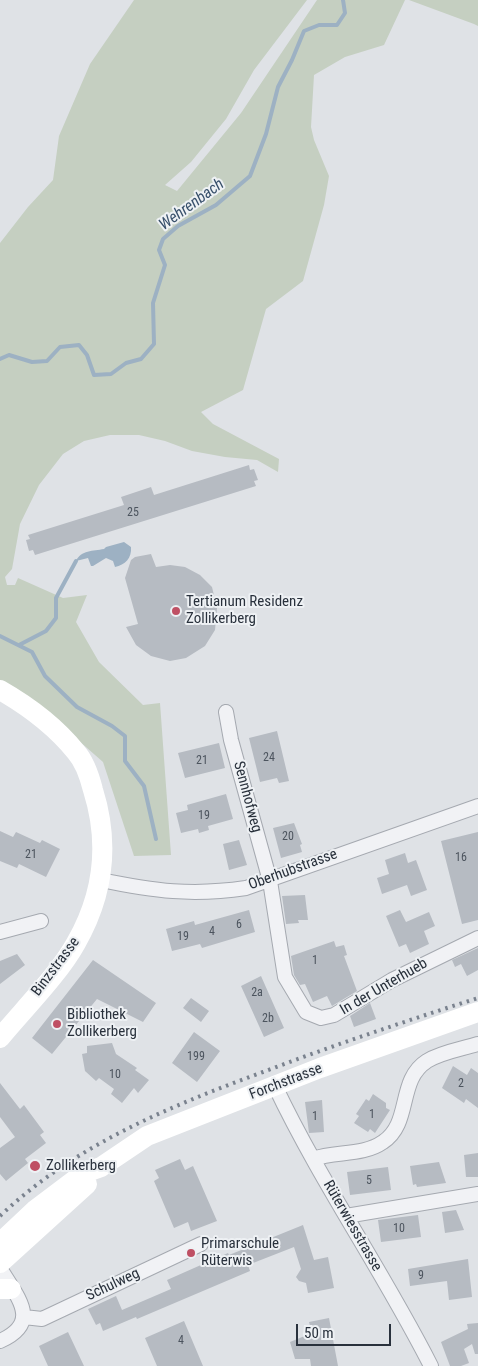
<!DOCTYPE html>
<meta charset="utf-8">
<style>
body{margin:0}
#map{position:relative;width:478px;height:1366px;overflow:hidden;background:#dfe2e6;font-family:"Roboto Condensed",sans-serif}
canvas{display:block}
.scale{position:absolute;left:296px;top:1324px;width:95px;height:22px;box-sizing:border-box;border:2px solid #29313c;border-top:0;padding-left:6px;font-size:15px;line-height:18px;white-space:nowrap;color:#29313c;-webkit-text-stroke:4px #eef1f4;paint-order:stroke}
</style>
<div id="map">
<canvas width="478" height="1366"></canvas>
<div class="scale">50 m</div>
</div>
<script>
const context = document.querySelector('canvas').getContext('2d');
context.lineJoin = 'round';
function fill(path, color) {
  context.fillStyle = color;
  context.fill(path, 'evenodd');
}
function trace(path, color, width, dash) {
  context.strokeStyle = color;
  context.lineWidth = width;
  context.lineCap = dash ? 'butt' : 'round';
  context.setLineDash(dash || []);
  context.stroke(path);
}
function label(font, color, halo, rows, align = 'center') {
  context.font = font + ' "Roboto Condensed",sans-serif';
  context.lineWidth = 4;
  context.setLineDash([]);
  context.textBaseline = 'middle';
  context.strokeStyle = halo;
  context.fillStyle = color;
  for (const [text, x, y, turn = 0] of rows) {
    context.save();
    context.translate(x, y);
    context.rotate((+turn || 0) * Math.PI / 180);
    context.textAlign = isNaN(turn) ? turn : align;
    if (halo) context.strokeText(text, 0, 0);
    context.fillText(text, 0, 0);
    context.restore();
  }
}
fill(new Path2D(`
 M134,0H307L254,70L226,119L191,162L165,185L177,191L241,113L317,0H405L384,45L345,57L314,75L311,127L314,140L329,176L324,205L303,281L266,309L243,390L201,412L213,424L279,459L278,472L257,460L225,457L192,451L165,441L139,435H110L84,441L63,454L39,485L20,524L12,569L5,577L7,585H15L18,578L63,598L87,595L76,622L99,662L143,705L160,703L171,855L134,856L103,762L54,719L0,680V243L28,207L53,180L59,136L90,64Z
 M409,0H478V26L474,24Z`), '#c5cfc1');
fill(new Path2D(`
 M124,542L131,547C132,558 125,565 115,567L113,561L106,558L93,566H91L88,558L76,561C81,550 93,551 104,549L106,547Z`), '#9db1c3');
trace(new Path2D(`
 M0,359L9,355L32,362L47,361L60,347L79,345L87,355L94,375L111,374L126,363L141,359L154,344L153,303L165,265L159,250L163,239L178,226L216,205L250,176L266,134L278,87L292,60L304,31L319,25H337L345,13L343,0
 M0,636L32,652L45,676L77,707L112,726L125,736V761L144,786L156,839
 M19,645L46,631L56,618V598L76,561`), '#9db1c3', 4);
fill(new Path2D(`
 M249,465L250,470L254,469L258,480L254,481L256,486L35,555L33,550L29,551L26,540L30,539L28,535L124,505L121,497L151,487L154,495Z
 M151,554L156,567L170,565L185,567L200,575L212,587L217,608L215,630L205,646L186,658L170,661L151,656L136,645L126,627L138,624L125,578L131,560L135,557Z
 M277,731L289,781L279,783L277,778L260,782L249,738Z
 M219,743L225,768L185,778L178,753Z
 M226,794L233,819L208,826L209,830L199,833L198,829L181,833L176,813L188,810L187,805Z
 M294,823L302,844L300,845L302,852L281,858L273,828Z
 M0,831L13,837L16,832L40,843L42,840L60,849L46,877L19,864L17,868L0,861Z
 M478,832V920L462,924L441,841Z
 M239,840L247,865L229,870L223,844Z
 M405,853L408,863L416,860L427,890L411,896L407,885L382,894L377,878L389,874L385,860Z
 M305,895L308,920H298L299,923L286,924L282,896Z
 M249,910L255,932L202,948L200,944L172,951L166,929L194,921L195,925Z
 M400,910L406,922L429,912L435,926L424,931L429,944L410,953L406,944L399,947L386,916Z
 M334,941L336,947L344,945L347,955L344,956L357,991L332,1006L327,996L313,1002L305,984L300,985L294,975L291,956Z
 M478,948V970L467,976L461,964L455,967L452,960Z
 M17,954L25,965L0,984V961Z
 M93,960L156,1003L143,1022L97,999L52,1054L32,1038Z
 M261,976L284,1028L264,1037L241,986Z
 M191,998L209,1011L201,1022L183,1008Z
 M370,1003L376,1019L354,1027L350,1016Z
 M194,1032L220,1051L197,1082L172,1063Z
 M112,1043L116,1054L137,1068L135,1070L149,1080L138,1093L134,1088L122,1103L111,1094L114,1089L99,1078L96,1081L85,1071L82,1054L87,1053V1046Z
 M453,1066L467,1075L471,1068L478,1073V1108L466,1099L464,1103L442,1088Z
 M0,1083L20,1109L24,1105L44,1132L40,1135L46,1143L25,1159L28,1163L6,1181L0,1174V1148L15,1137L0,1117Z
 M373,1094L386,1103V1108L390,1110L375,1133L370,1129L368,1132L354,1123L359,1116L356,1114L366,1099L369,1101Z
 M322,1100L324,1132L309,1133L305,1102Z
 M478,1153V1177H466L464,1155Z
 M180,1159L185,1170L193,1166L217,1221L191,1231L188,1222L174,1228L154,1181L159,1178L155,1170Z
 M439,1162L446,1183L417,1187L416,1184L413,1185L410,1166Z
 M388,1167L391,1190L350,1195L347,1172Z
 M456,1210L464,1230L445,1233L442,1212Z
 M418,1215L421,1237L381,1242L378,1220Z
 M303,1225L314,1260L328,1257L334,1288L308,1293L306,1283L299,1281L296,1277L301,1269L294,1247L248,1265L250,1271L137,1319L136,1317L103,1331L100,1323L96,1325L88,1309L116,1296L122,1310L171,1289L167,1280L228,1253L229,1255Z
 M468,1259L472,1297L449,1300L447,1281L410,1286L408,1269Z
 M329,1318L338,1366H311L310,1359H295L290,1342L312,1333L309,1322Z
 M184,1321L203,1366H157L145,1338Z
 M478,1323V1354H475L472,1344L464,1349L469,1363L461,1366H450L441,1342L468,1329L467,1324Z
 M68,1332L84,1366H48L39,1346Z`), '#b6bbc2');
const street = new Path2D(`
 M226,712L231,740L270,881L285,977L306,1012L321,1018L334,1015L392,980L478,938
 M101,880C154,891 192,896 246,888L478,806
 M0,932L41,921
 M275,1086C321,1183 383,1271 431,1366
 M313,1159C336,1151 363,1156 383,1142C412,1123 397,1080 427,1061C442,1052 462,1049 478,1044
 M346,1216L478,1194
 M0,1268C16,1296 43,1322 0,1341
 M24,1317L42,1319L201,1244`);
trace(street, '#a5a9b0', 16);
trace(street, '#f1f2f5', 14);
trace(new Path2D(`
 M0,690C28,706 55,726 76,752C85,762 90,778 93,790C110,844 104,894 76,943C59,974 23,1010 0,1038
 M0,1243L35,1210L84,1173L101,1167L147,1136L320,1068L478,1012
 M0,1263L87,1184
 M0,1289H11`), '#fff', 20);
trace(new Path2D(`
 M0,1216C75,1145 168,1107 263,1072C334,1045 406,1021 478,998`), '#7a828e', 4, [2.5, 5]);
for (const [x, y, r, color] of [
 [176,611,5,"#bf5064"],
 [57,1024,5,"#bf5064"],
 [35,1166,6,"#bf5064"],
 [191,1253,5,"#bf5064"]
]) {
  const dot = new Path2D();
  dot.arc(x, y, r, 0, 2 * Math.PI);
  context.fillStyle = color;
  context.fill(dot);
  trace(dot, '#eef1f4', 2);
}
label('12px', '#4c545e', null, [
 ["25",133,513],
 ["24",269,758],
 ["21",202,761],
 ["19",204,816],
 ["20",288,837],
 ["21",31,855],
 ["16",461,858],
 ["6",239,925],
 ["4",212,932],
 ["19",183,937],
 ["1",315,961],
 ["2a",257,993],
 ["2b",268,1019],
 ["199",196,1057],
 ["10",115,1075],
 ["2",461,1084],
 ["1",372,1115],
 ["1",315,1117],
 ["5",369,1181],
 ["10",399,1229],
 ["9",421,1276],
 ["4",181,1341]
]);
label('15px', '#29313c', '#eef1f4', [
 ["Tertianum Residenz",186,602],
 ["Zollikerberg",186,619],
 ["Bibliothek",67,1015],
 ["Zollikerberg",67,1032],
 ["Zollikerberg",46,1166],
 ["Primarschule",201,1244],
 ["Rüterwis",201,1261]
], 'left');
label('15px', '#29313c', '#eef1f4', [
 ["Sennhofweg",247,797,75],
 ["Oberhubstrasse",293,870,-20],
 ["Binzstrasse",56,967,-53],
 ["In der Unterhueb",384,987,-30],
 ["Forchstrasse",286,1082,-21],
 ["Rüterwiesstrasse",352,1226,60],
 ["Schulweg",113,1285,-25]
]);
label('italic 16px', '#38506b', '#eef1f4', [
 ["Wehrenbach",192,205,-36]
]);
</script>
